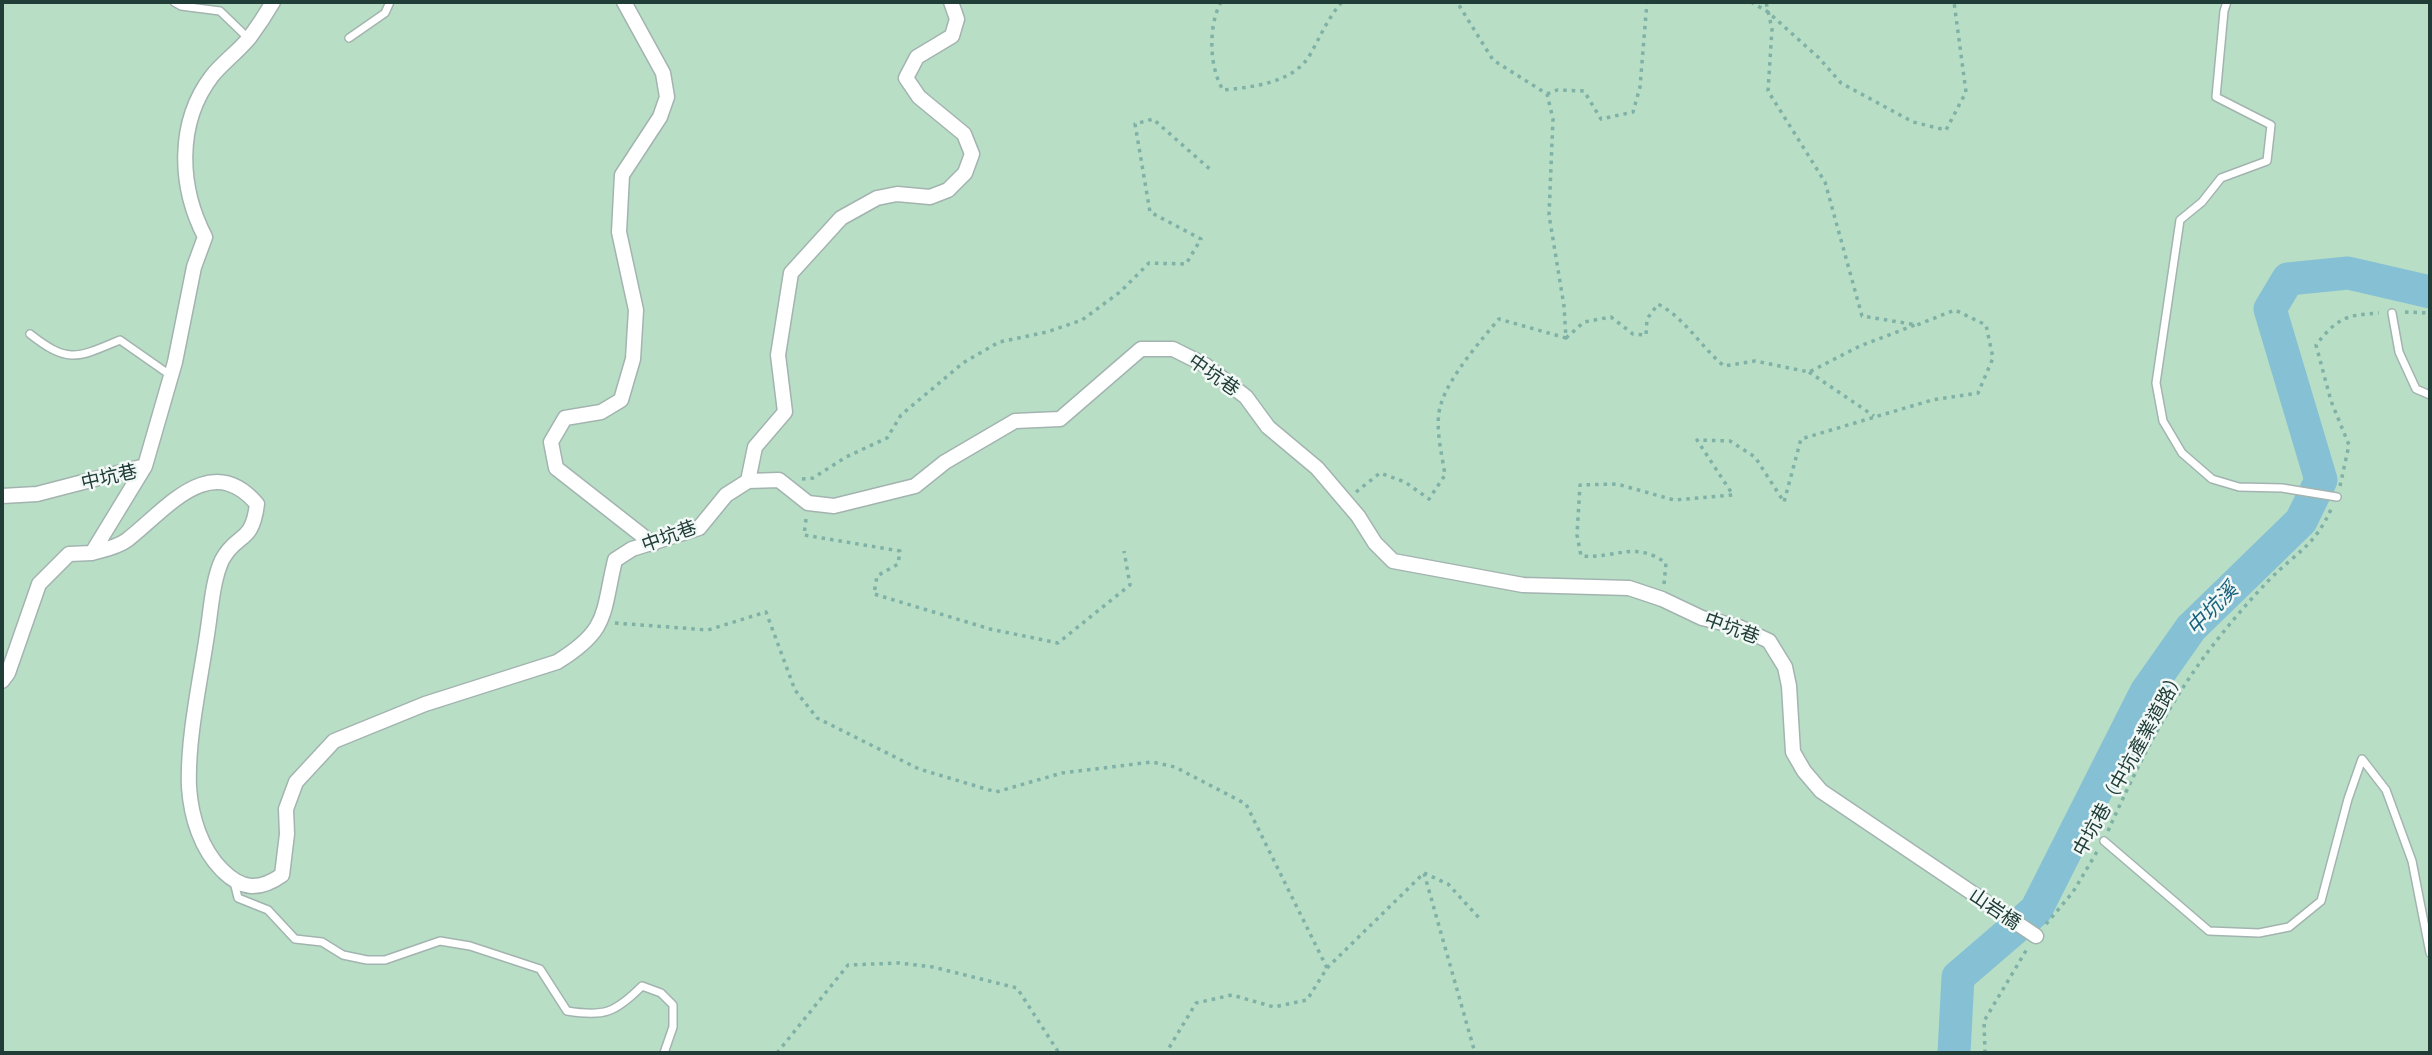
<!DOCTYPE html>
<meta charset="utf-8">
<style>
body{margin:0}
#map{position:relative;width:2432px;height:1055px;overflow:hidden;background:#e0ece8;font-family:Barlow,sans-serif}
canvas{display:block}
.frame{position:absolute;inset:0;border:4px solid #203d38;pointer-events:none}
</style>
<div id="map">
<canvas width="2432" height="1055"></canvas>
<div class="frame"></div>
</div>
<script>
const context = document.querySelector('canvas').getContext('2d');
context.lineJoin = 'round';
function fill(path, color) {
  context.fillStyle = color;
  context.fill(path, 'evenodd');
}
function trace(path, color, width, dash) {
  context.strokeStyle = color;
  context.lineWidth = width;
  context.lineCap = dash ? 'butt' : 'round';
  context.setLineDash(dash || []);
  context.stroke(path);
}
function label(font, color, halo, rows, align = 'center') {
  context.font = font + ' Barlow,"Noto Sans TC",sans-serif';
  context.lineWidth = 5;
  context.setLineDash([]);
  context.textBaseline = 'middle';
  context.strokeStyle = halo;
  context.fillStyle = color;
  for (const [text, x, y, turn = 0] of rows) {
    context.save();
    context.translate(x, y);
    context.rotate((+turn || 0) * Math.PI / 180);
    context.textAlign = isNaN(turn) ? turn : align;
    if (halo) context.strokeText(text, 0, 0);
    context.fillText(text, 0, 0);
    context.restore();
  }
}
fill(new Path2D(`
 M2,2H2430V1053H2Z`), '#b8dec6');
trace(new Path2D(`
 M1954,1053L1958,977L2036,910L2146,692L2191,628L2301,521L2321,480L2270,309L2288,279L2348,273L2430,292`), '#85c0d4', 33);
const lane = new Path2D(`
 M174,2L181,6L220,11L248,38
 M2227,2L2224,11L2216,97L2271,125L2267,161L2221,178L2202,202L2180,220L2156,383L2163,421L2182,453L2212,479L2239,487L2282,488L2337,497
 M349,38L385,13L390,2
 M2392,313L2399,352L2416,389L2430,395
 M30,334C68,364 77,358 120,340L170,375
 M2104,841L2209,931L2259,933L2289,927L2321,901L2348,799L2362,759L2386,790L2412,861L2430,953
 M234,882L238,898L268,910L295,939L322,942L343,955L367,960H385L440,941L470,946L540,969L567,1011C604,1017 615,1013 642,986L661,993L673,1005V1027L664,1053`);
const street = new Path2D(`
 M624,2L663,73L667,97L660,117L622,175L619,232L636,310L633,359L621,400L601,412L565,418L551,442L556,468L653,544
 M145,466L175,362L194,267L205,237C179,187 176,123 212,76C223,62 239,51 250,37C258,26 266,14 273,2
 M748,481L755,447L785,412L778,355L791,273L841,218L877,198L897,194L930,197L948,190L965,173L972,154L964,134L919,97L906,78L917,57L952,36L957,19L951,2
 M2,496L37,494L145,466L92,553C103,550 118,547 127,540C165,511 210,449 257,504C252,545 237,532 222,560C213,579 211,608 208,628C201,678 187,738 189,787C191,817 201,849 222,870C242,890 259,891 282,875L287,834L286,809L296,782L334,741L425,704L557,662C609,630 602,615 615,560L632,549L699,528L726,495L748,481L779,480L808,503L834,506L915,486L945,462L1015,421L1060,419L1141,349H1173L1205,365L1246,397L1268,427L1317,468L1358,516L1375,543L1393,561L1523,585L1629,588L1662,599L1702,618L1739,627L1769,641L1785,667L1789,686L1793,752L1804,771L1821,791L2036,936
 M2,681L8,673L39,584L69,554L92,553`);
trace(lane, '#a3b4b0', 10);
trace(street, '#a3b4b0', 17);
trace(new Path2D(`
 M1221,2C1208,26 1209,67 1223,90C1253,87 1295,83 1311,53C1321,35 1328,18 1342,2
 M1751,2L1768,12L1819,58L1841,83L1913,122L1946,130L1966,92L1954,2
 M1547,94L1557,90L1584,91L1601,119L1633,112L1640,87L1647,2
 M2405,312L2430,313
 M1566,338L1584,322L1611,317L1633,334L1646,335L1647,319L1658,304C1686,319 1700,346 1724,366L1755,361L1809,372L1860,346L1915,325
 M1809,372L1874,416
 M802,479L813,478L846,457L887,438L901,415L963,363L999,342L1047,332L1082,320L1120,292L1149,263L1186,264L1201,239L1150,212L1135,124L1153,119L1212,171
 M2340,486L2349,445L2331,401L2316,345C2337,318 2346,315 2379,313
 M1356,492L1380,473L1405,482L1429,499L1445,475C1442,454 1434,425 1441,404C1449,377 1481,340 1499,319L1566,338L1564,306L1549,215L1553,119L1547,94L1493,60L1457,2
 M806,519L804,535L900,551L898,564L877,576L874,594L990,629L1058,643L1130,585L1124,551
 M1664,584L1666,563C1634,540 1616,559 1581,556L1577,535L1580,485L1617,484L1674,500L1733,495L1697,440L1730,441L1755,457L1784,502L1801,439L1932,400L1978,393L1993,358L1986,325L1955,310L1917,325L1862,316L1825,182L1768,91L1772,29L1766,2
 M615,623L708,630L766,612L795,690L817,718L919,769L996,792L1062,773L1152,762L1175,767L1246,804L1327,968L1307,1000L1274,1007L1232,995L1196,1003L1166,1053
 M2108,831C2135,771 2165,710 2204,657C2224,630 2247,603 2270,579C2298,551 2315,546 2332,507
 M1424,873L1448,884L1481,920
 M2046,924L2073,892L2098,850
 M1327,968L1424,873L1475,1053
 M777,1053L848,965L899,963L933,967L1017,988L1059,1053
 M1985,1053L1984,1021L2027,949`), '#7fb1a6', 3.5, [3.5, 5]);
trace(lane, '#fff', 7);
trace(street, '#fff', 14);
label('19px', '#203d38', '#f1f8f5', [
 ["中坑巷",1214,375,35],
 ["中坑巷",109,477,-13],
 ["中坑巷",669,536,-20],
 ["中坑巷",1732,628,20],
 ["中坑巷（中坑產業道路）",2129,763,-61],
 ["山岩橋",1995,909,34]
]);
label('italic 21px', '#17617c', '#f1f8f5', [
 ["中坑溪",2212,609,-46]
]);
</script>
